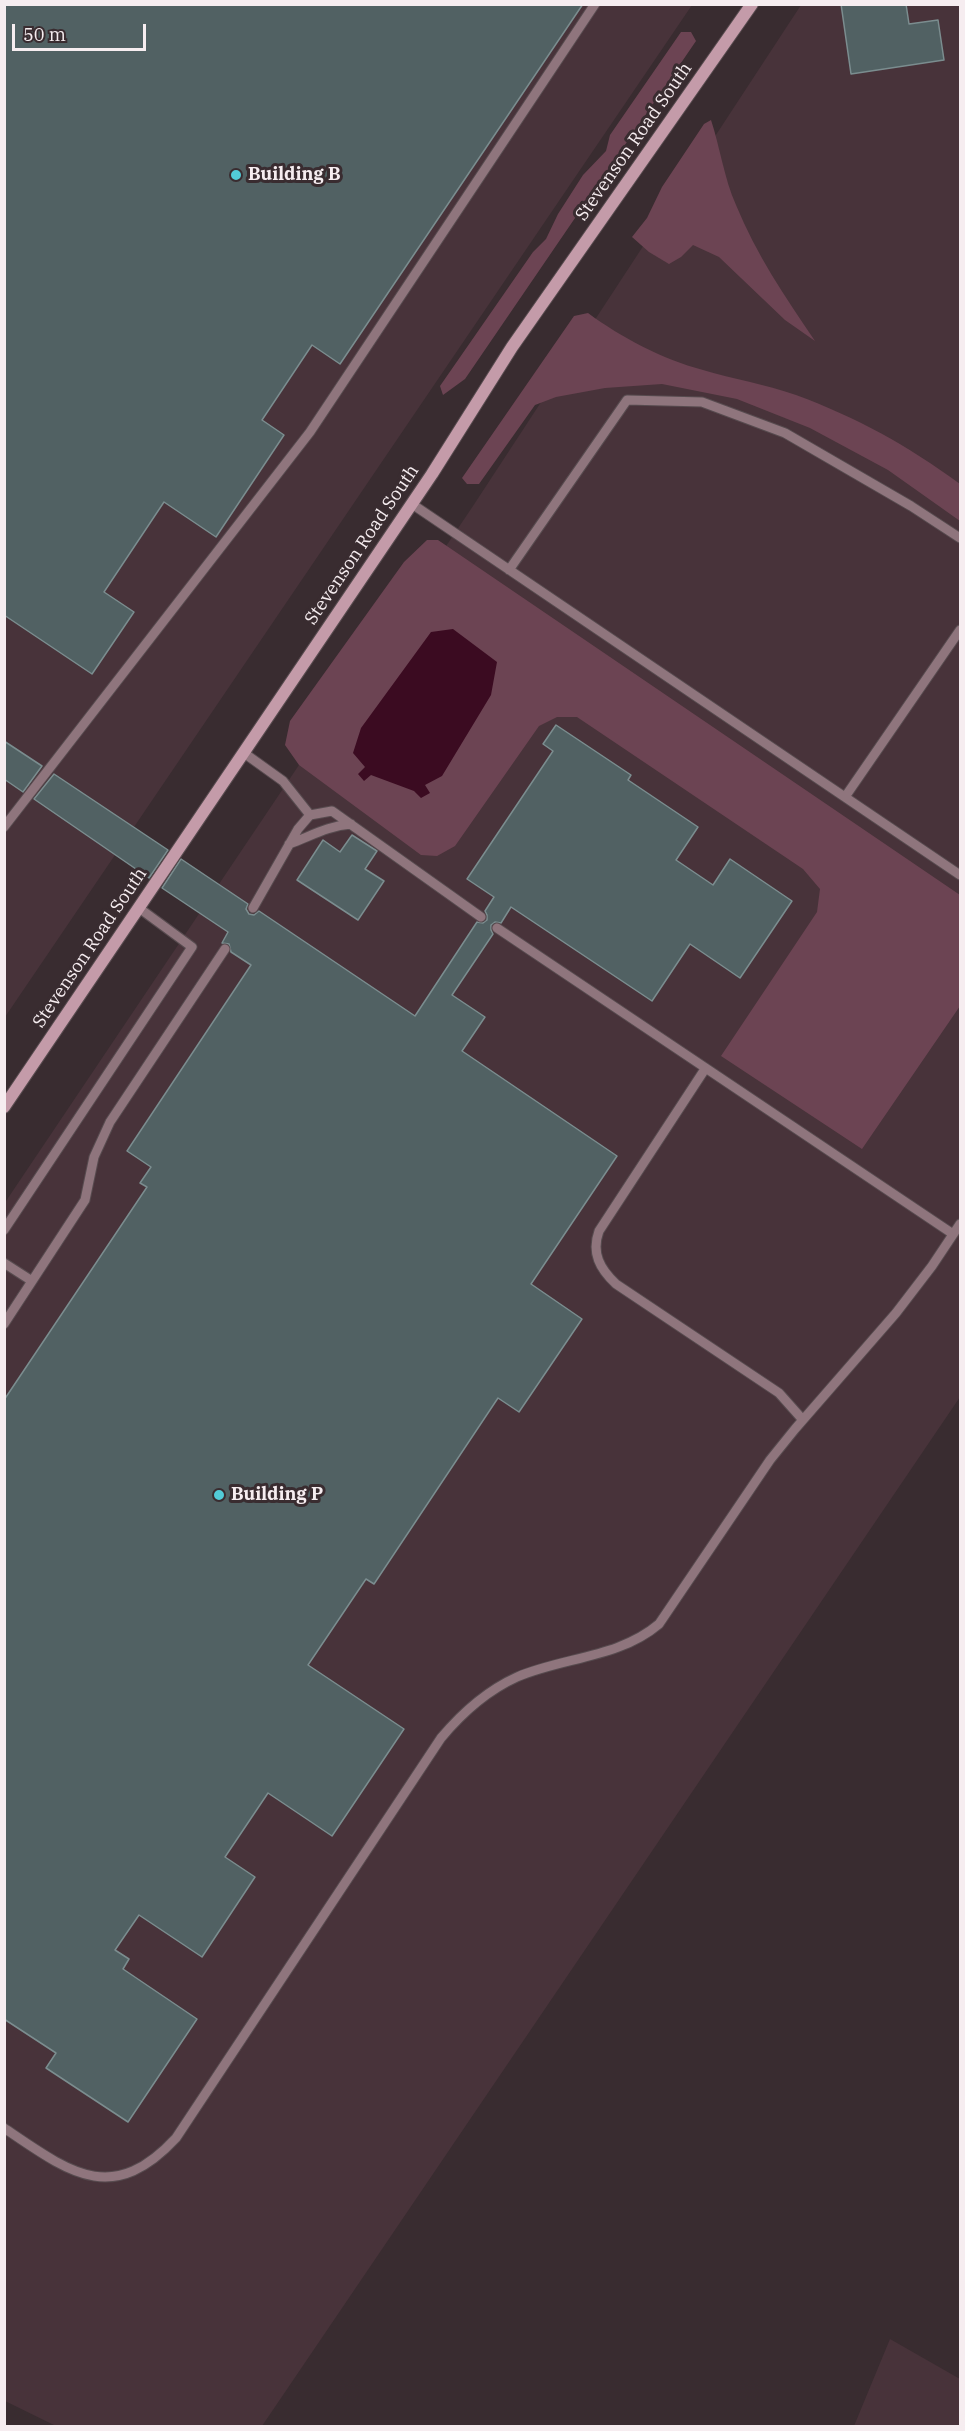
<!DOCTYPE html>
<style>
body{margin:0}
#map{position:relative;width:965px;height:2431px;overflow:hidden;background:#392c30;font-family:"IBM Plex Serif",serif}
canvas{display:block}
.frame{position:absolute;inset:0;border:6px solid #f6edf0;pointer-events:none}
.scale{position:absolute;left:12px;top:24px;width:134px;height:27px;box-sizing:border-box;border:3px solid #f6edf0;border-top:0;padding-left:8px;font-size:18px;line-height:21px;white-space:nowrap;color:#f6edf0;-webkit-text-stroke:4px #392c30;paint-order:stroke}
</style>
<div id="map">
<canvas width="965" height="2431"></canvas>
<div class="frame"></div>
<div class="scale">50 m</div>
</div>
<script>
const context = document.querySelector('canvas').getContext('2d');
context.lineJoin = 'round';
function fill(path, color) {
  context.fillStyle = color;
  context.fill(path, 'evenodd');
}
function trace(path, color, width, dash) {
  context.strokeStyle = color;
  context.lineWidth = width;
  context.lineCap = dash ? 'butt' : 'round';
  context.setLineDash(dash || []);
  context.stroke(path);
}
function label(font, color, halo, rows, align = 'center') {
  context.font = font + ' "IBM Plex Serif",serif';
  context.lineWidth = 6;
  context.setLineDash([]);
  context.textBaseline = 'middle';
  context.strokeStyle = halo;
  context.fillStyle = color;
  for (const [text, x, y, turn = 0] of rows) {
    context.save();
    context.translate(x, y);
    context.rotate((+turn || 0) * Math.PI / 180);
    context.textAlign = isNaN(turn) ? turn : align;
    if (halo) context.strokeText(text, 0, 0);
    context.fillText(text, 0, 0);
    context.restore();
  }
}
fill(new Path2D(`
 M5,5H692L5,1017Z
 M801,5H960V1397L262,2426H56L5,2401L4,1204L473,506Z
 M890,2339L960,2379V2426H854Z`), '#48333a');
fill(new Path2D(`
 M681,32H691L696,41L465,379L443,395L440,386L533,252L546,239L558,214L583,175L606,151L610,135Z
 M711,120C720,147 724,178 736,205C756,254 785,297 815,341L785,320L719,257L693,245L681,257L669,264L649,252L632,237L647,218L662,187L704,124Z
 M588,313C622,338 662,359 703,370C733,379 765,384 796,395C858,418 907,445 960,484V521L888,470L810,428L737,399L662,384L605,388L556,397L535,405L479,484H467L462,478L574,316Z
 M427,540H438L960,895V1006L862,1149L721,1056L817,912L820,889L803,869L577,717H557L539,726L455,846L437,856L421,855L299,765L285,745L290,721L404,562Z`), '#6c4453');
fill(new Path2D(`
 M453,629L497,662L491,695L442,776L425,785L430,793L421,798L414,791L371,775L364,781L358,774L365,767L353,753L361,728L431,632Z`), '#3b0b21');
const building = new Path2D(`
 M4,4H583L340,364L312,345L262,420L284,435L216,537L164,502L104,592L134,612L92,674L4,615Z
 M841,4H906L909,24L938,20L944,60L851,74Z
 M556,725L631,775L628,780L698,827L676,860L713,885L730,859L792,901L740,978L690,944L652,1001L511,907L501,923L495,922L491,925V930L493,934L452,995L485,1017L462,1051L617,1156L531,1284L582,1319L519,1412L498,1398L374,1584L366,1579L308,1665L404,1729L332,1836L268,1793L225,1857L255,1877L202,1957L139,1915L115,1950L129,1959L123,1969L197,2019L128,2122L46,2068L56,2053L4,2019V1400L147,1187L140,1183L151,1167L127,1151L251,965L231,952L229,944L222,943L228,932L162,888L181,859L248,904L246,909L249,914L254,915L259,911L415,1016L477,922L483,923L487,920V915L485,911L494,897L467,879L553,751L543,744Z
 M4,741L42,766L23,792L4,779Z
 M54,774L168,850L149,878L34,799Z
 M352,835L377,851L365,869L384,881L358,920L297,880L323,840L340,852Z`);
fill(building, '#516163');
trace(building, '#7b8d8f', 1.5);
const lane = new Path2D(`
 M412,504L960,875
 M509,570L627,400L702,402L785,433L911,506L960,538
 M244,753L283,781L310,815
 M845,797L960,630
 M4,827L310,432L595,4
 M289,844C311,836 328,826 351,824
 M253,908L298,829L310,815L332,811L481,917
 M497,928L953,1234
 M705,1069L599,1231C591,1253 600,1269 616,1284L779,1393L803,1420
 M4,1230L192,947L139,908
 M4,1263L32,1281
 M4,1324L85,1200L94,1157L110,1122L225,949
 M4,2128C69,2172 112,2207 176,2138L441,1738C462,1713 486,1691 517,1677C564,1657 619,1658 659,1624L770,1460L795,1429L896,1313L932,1266L960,1224`);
const secondary = new Path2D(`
 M4,1107L432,474L512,347L752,4`);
trace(lane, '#574b4f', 11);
trace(secondary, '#574b4f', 14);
trace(lane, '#8f757d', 9);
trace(secondary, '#c49ba9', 12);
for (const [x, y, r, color] of [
 [236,175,6,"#52cbd7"],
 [219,1495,6,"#52cbd7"]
]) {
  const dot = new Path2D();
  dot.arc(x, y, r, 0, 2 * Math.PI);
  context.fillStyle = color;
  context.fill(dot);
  trace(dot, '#392c30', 2);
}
label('18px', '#f6edf0', '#392c30', [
 ["Stevenson Road South",634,142,-55],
 ["Stevenson Road South",362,545,-56],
 ["Stevenson Road South",90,948,-56]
]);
label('bold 18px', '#f6edf0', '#392c30', [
 ["Building B",248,175],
 ["Building P",231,1495]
], 'left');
</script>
